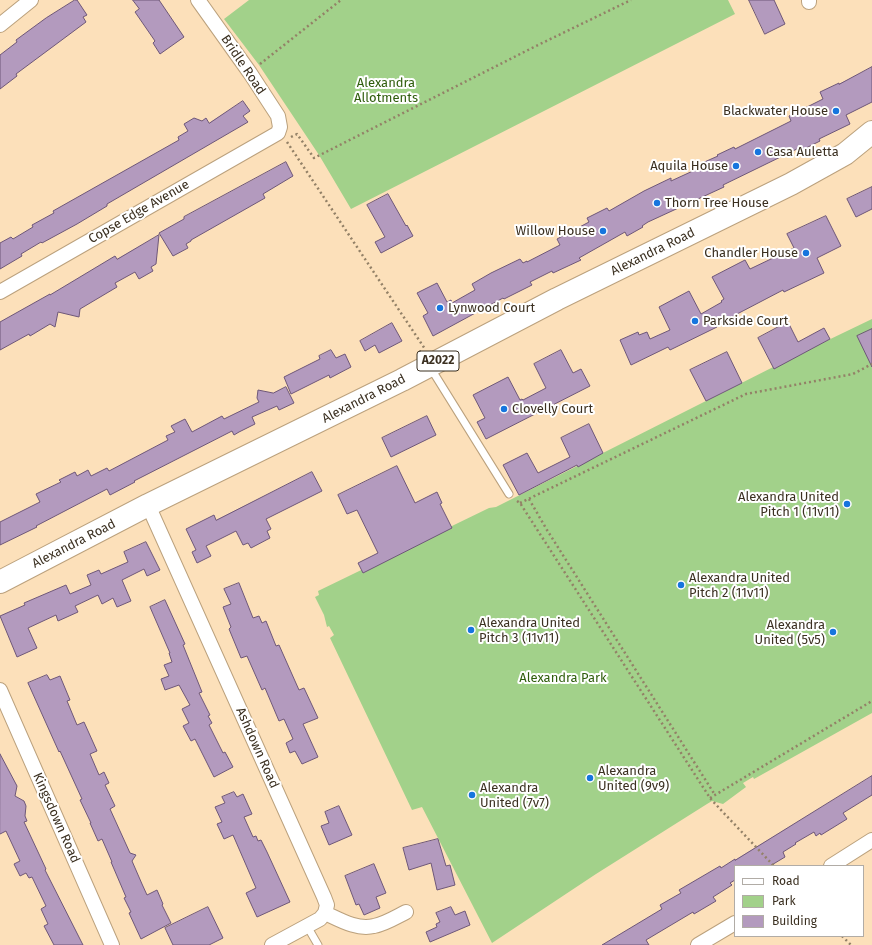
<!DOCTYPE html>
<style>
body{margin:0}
#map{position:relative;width:872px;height:945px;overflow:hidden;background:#fce0ba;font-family:"Fira Sans",sans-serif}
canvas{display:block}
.legend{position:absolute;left:734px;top:865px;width:130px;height:72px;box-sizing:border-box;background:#fff;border:1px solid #b1aca6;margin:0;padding:5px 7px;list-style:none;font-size:12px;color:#3b3021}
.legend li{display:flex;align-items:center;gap:8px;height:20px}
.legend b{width:20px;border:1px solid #b1aca6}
</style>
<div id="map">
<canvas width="872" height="945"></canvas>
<ul class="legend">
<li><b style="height:5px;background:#fff"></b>Road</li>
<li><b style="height:11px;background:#a2d18a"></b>Park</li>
<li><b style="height:11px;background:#b39abe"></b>Building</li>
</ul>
</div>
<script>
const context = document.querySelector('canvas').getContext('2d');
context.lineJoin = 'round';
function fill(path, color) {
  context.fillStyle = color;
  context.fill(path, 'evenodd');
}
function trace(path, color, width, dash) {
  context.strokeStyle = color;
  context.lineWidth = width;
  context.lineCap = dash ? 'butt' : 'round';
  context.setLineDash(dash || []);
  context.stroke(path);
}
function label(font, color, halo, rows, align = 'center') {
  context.font = font + ' "Fira Sans",sans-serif';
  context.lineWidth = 4;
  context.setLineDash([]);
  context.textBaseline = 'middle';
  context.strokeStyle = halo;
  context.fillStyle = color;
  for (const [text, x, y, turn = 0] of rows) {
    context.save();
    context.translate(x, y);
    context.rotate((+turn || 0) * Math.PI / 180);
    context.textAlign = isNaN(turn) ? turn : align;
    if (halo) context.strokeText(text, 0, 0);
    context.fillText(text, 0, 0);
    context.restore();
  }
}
fill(new Path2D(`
 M249,0H728L735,14L351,209L319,155L259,65L224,19Z
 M872,319V713L754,779L753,777L743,783L746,787L723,804L712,801L707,804L596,874L492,943L422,807L412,810L330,638L334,635L329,626L327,627L324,615L315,597L319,595L318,591L489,508L496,507L793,357Z`), '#a2d18a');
const building = new Path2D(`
 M75,0H77L87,15L83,17L86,22L16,74L17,76L0,89V55L17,42L16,40L46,18Z
 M133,0H159L184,37L160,54L153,43L155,41L135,12L139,9Z
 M749,0H774L785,24L765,34Z
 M872,67V102L846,115L850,124L819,139L820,141L802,150L801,147L723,185L724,187L648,222L642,226L643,227L627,236L625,232L579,258L581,260L553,273L552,271L530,282L532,285L504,299L503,298L433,336L423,316L428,313L417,293L437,283L447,302L451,300L452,303L475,290L472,284L491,273L520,259L523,263L527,261V262L560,245L557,239L589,222L587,218L607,208L609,211L644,191L671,178V181L695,170L693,167L718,156L717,155L734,147L735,149L791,121L789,116L823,99L820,92L839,83V84Z
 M243,101L250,111L243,116L248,122L107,204V206L77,224L42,243L41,242L21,254L22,256L0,269V243L11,237L13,239L33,227L32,225L54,213L53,211L179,140L178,137L188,131L184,124L194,118L202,121L206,118L209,123Z
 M286,162L293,176L263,194L265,198L191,240V241L186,244L188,248L173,256L159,233L184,219V217Z
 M872,187V209L856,217L847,199Z
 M388,194L406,226L407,225L413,236L381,253L375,242L385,237L367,205Z
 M826,216L841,246L817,258L824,273L784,292L783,290L716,325L717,327L670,350L668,347L631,365L620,340L638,332L639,335L647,332L650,339L670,330L659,307L689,291L701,314L722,302L721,301L724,299L712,277L745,260L750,269L794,248L787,234Z
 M159,235L156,264L151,267L153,271L139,279L135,272L115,283L117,287L80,309L79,317L58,312L55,327L50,324L30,336L29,334L0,350V322L50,294V295L115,256L117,259Z
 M788,322L798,342L824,328L830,339L774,369L758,338Z
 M392,323L402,341L379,353L375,345L365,351L360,341Z
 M872,329V367L857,336Z
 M331,350L336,358L345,354L351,367L330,378L329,375L291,394L284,377L320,359L319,356Z
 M561,350L573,373L581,369L590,386L486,439L477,422L485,418L473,395L508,377L520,400L522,399L523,400L546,388L534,364Z
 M727,352L742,383L706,401L690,370Z
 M286,387L294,403L279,410L277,406L252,417L255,424L239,432L234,435L232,431L134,481L135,482L110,495L107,489L36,526L37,527L0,545V522L40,502L36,494L61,482L59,480L75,472L77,476L88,470L91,476L107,468L109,471L168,440L166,436L175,432L171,426L185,419L192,432L222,416L224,419L259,402L257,398L258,390L273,393Z
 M427,416L436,435L391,457L382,438Z
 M589,424L603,453L578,467L577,465L519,495L503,465L527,453L538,473L570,457L561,438Z
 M397,466L415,503L437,492L442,503L440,504L452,528L363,573L358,563L378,553L357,510L347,514L338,495Z
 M312,472L322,491L266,519L271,529L267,531L270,538L251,548L248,543L243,545L236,531L206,546L211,556L197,563L192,552L196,550L186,529L214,515L216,520Z
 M146,542L160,570L147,576L144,569L122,580L131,601L117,607L113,598L102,604L98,595L75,606L78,612L58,621L56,615L28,628L37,648L17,657L0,616L25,605L24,603L66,585L70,594L91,585L87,575L99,570L101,574L128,562L124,552Z
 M239,583L253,618L259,616L262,623L266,621L276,646L279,645L299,690L304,688L318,718L303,724L318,757L302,764L295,751L290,753L286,743L293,739L284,719L279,721L265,688L262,690L247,656L241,658L229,629L231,627L223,607L231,604L224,589Z
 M165,600L185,644L183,645L202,692L199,693L210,715L208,716L212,723L209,725L223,753L225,752L233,767L214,777L195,739L191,741L183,726L189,723L182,709L190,705L179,685L165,690L161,679L169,676L164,665L172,662L169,653H170L150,607Z
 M47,675L50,680L60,676L70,700L67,701L77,725L84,722L97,751L90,754L99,775L104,772L109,783L105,785L115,806L110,809L130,853L136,855L132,861L142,884L147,895L157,890L163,904L162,905L171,923L141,939L129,913L131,912L124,898L126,897L111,862H112L102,839L98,841L90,823H91L80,800L82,799L60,751L59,752L28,683Z
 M0,754L17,786L15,796L24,801L26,806L25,816L27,821L24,822L46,869L45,870L83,945H54L44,926L48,924L41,909L46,906L32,877L29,878L26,873L20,876L14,864L20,861L6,831L0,834Z
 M872,776V795L843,813L847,819L821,835L820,833L816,836L814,832L795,843L796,844L783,852L785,857L770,866H735V880L730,883L732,885L713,897L716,901L694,914L693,912L646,940L649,945H602L662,909L660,905L681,893L679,890L720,866L721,868L735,859V860Z
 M234,792L237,797L243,794L252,814L244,817L253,837L256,836L258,841L261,840L267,852L290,902L257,917L246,893L256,888L233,835L224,839L217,824L222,822L215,807L225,803L222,797Z
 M339,806L352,835L329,845L321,826L329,823L325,812Z
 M438,839L446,866L450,865L455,885L437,890L431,863L409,870L403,848Z
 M374,864L386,893L376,897L380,908L364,915L359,904L356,905L345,876Z
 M208,907L223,938L209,945H173L165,928Z
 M451,907L455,915L465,911L470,925L430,942L426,932L437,927L436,924L440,922L436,913Z`);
fill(building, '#b39abe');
trace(building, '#6e5778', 1);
const lane = new Path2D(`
 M435,375L509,494
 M307,926L318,945`);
const street = new Path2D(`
 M809,0V2
 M0,25L31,0
 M0,292L278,133L280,127L278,116L250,73L198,0
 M148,505L324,897L327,905L325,913
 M0,690L112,945
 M831,866L872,840
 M325,913C340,920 357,930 374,926C385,924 396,917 406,912
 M272,945L320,919L325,913
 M698,945L735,923`);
const primary = new Path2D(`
 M0,582L148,505L402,380L557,299L791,184L845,154L872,132`);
trace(lane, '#bba17d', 9);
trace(street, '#bba17d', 16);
trace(primary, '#bba17d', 24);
trace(new Path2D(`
 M260,64L341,0
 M291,137L297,134L314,158L536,46L631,0
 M287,142L425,349
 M529,499L547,530L715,795
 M517,501L520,503L710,798L720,809L774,866
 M520,503L746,394L853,374L872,364
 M710,798L872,701
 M842,936L851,945`), '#938167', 2.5, [2, 3]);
trace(lane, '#fff', 7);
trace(street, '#fff', 14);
trace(primary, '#fff', 22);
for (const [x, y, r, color] of [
 [836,111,4,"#1675de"],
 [758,152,4,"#1675de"],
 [736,166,4,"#1675de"],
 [657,203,4,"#1675de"],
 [603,231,4,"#1675de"],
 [806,253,4,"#1675de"],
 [440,308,4,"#1675de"],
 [695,321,4,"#1675de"],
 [504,409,4,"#1675de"],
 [847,504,4,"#1675de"],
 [681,585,4,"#1675de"],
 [471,630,4,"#1675de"],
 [833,632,4,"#1675de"],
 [590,778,4,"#1675de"],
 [472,795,4,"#1675de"]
]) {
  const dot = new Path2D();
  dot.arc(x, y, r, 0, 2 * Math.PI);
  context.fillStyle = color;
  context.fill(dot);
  trace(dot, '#fff', 1.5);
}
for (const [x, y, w] of [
 [438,361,42]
]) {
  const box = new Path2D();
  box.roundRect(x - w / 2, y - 10, w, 20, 3);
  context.fillStyle = '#fff';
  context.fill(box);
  trace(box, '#3b3021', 1);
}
label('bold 12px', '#3b3021', null, [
 ["A2022",438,361]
]);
label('13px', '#3b3021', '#fff', [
 ["Bridle Road",243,65,56],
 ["Copse Edge Avenue",139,212,-30],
 ["Alexandra Road",653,252,-26],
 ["Alexandra Road",364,399,-27],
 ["Alexandra Road",74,544,-27],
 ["Ashdown Road",257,748,66],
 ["Kingsdown Road",56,818,66]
]);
label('13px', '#2f5d0c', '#fff', [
 ["Alexandra",386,83],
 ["Allotments",386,98],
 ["Alexandra Park",563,678]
]);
label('13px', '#3b3021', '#fff', [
 ["Blackwater House",828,111,"right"],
 ["Casa Auletta",766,152],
 ["Aquila House",728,166,"right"],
 ["Thorn Tree House",665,203],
 ["Willow House",595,231,"right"],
 ["Chandler House",798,253,"right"],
 ["Lynwood Court",448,308],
 ["Parkside Court",703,321],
 ["Clovelly Court",512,409],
 ["Alexandra United",839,497,"right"],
 ["Pitch 1 (11v11)",839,512,"right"],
 ["Alexandra United",689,578],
 ["Pitch 2 (11v11)",689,593],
 ["Alexandra United",479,623],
 ["Pitch 3 (11v11)",479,638],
 ["Alexandra",825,625,"right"],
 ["United (5v5)",825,640,"right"],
 ["Alexandra",598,771],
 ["United (9v9)",598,786],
 ["Alexandra",480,788],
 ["United (7v7)",480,803]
], 'left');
</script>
